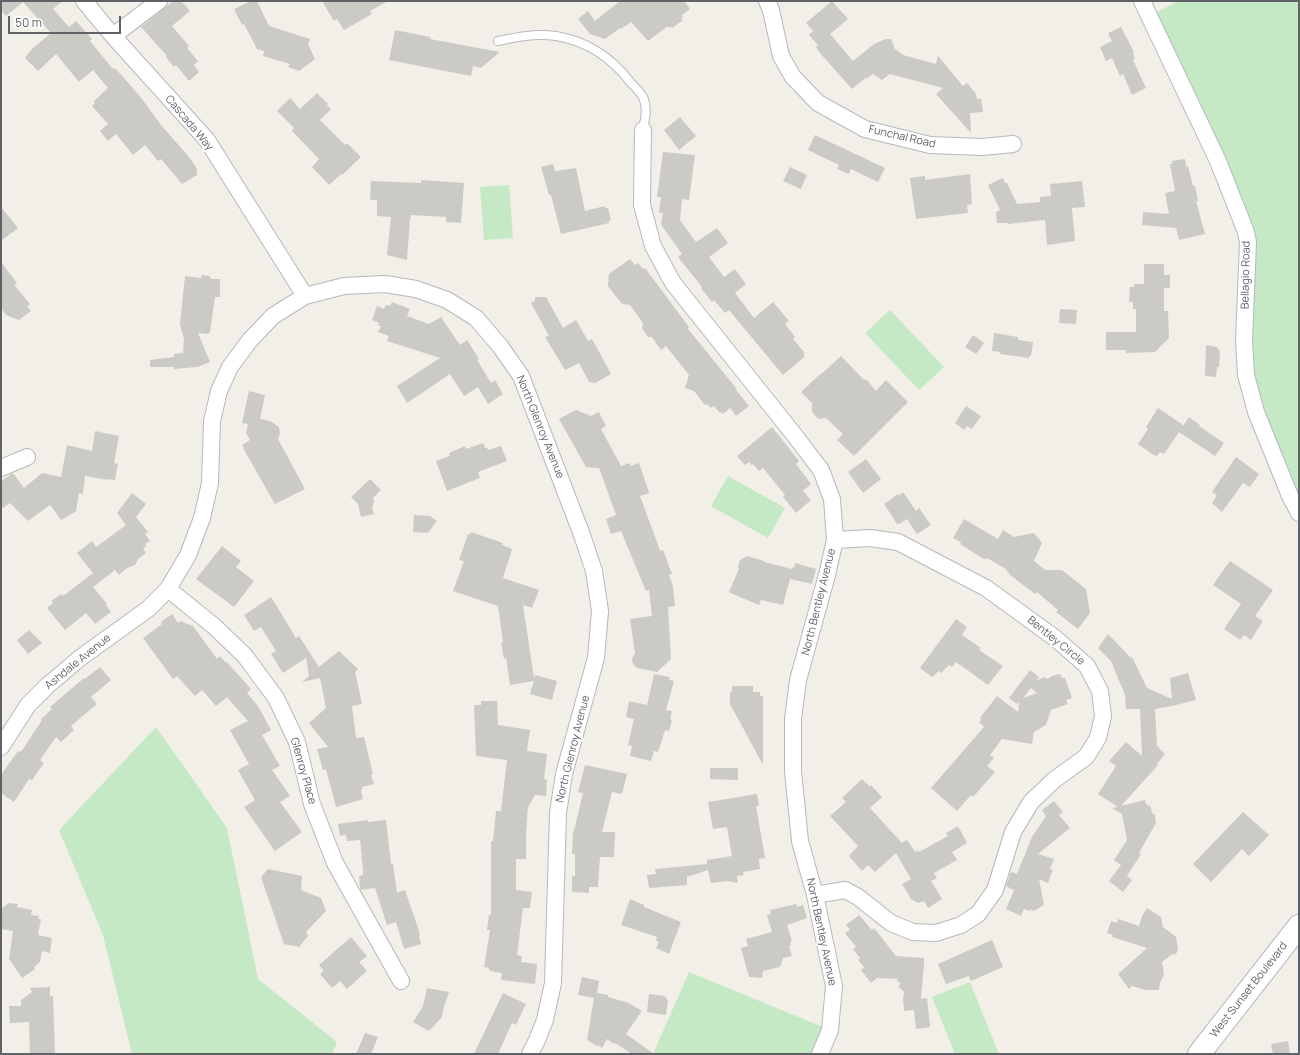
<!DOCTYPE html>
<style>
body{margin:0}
#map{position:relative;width:1300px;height:1055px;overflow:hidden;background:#f1efe8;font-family:Manrope,sans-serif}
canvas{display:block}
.frame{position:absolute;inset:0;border:2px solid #5f6368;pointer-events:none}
.scale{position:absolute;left:8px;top:16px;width:113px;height:18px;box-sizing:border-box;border:2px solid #5f6368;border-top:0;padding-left:5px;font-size:12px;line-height:14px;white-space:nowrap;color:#5f6368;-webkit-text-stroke:3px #fff;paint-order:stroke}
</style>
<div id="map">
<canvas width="1300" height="1055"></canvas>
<div class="frame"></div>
<div class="scale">50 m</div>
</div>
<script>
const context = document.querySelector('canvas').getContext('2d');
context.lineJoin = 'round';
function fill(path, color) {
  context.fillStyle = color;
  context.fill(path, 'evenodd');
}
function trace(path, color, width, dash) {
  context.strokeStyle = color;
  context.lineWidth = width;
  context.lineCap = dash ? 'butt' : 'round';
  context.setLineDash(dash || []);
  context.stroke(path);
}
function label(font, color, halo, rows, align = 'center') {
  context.font = font + ' Manrope,sans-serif';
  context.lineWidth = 3.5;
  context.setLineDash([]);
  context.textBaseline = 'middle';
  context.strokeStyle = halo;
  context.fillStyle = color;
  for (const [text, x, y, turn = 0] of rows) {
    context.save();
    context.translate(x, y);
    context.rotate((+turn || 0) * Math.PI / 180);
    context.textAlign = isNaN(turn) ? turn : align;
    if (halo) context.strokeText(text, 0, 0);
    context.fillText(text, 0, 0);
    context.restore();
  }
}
fill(new Path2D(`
 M1179,1H1299V513L1250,389L1248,242L1149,16Z
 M509,185L513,238L484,240L480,187Z
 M890,310L944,367L919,390L865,333Z
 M728,476L785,508L768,538L711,506Z
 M156,727L227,828L258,979L337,1042L332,1054H132L103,935L59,830Z
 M689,972L830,1030L820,1054H653Z
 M970,982L999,1054H955L932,997Z`), '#c5e8c5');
fill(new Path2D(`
 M1,1H63L53,9L69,27L76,21L92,39L90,41L113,69L115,68L139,95L161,125L189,157L197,169V175L182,184L161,159L158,161L145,145L133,155L116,134L108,141L100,131L108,124L92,106L95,103L94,101L108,88L93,70L79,82L56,54L38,71L25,58L31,50L51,33L23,2L6,16L1,10Z
 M173,1H181L190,11L172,26L189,46L187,48L198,61L194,65L199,72L189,81L176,65L174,67L166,57L167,56L141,27Z
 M251,1H257L269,26L310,39L308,44L315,59L299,71L288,67L290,64L263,56L264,51L257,49L244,24L242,25L234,9Z
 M322,1H388L370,11L372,14L344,30L337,19L334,21Z
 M620,1H684L690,9L682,15L683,17L681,19L683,20L672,28L671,26L669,28L668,26L648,41L631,22L621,29L620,28L605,39L590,34L578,19L588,11L595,21Z
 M832,1L848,19L830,34L853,61L874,44L886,39H891L895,49L903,55L936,64L938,56L963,86L967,83L976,94L977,99H981L983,112L970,113L971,133L936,94L943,88L890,74L882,80L873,74L866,79L865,78L852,89L819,52L816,47L818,45L809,35L813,31L806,23Z
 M1121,27L1134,52L1133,53L1135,59L1133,60L1146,88L1132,95L1123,74L1120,76L1112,58L1106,61L1100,47L1112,41L1108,33Z
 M395,30L430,37V39L500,52L481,68L473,66L471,76L389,60Z
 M317,93L328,104L327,106L331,109L320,120L345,145L347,143L361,157L342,175L341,174L329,185L312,167L319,159L292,131L294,128L277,111L290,98L300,109Z
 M680,117L696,136L679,150L664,130Z
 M815,135L885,168L878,182L851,169L849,174L837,169L839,165L808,150Z
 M663,152L695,155L689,200L682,199L680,220L696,242L717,228L728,243L709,257L724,277L735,269L746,284L735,293L754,318L773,302L789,321L785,324L795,337L793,339L804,352V357L783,375L729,310L725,313L714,300L712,302L701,288L702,287L678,257L682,254L662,226L661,223L663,213H659L661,197H657Z
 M1185,159L1186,167L1188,166L1193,186H1195L1198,201H1196L1205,234L1179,240L1176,228L1142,225L1143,212L1169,214L1165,193L1175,191L1170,164L1173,163L1172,161Z
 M553,164L555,171L576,168L585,211L605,206V208H608L611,220H609V223L561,234L551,195H549L541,167Z
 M790,167L807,175L801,189L783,181Z
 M970,174L972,204L967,205L968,213L916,219L910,178L925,176V180Z
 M1003,178L1005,183H1007L1017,204L1040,202V197L1051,196L1050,184L1082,181L1085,207L1072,208L1075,241L1047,245L1045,220L1008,224V223H997L996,212L1000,210L988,185Z
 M421,180L464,183L461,223L446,222V217L411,215V218H410L407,260L387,255L391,217L377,216V200H370L371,181L421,183Z
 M1,207L18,228L1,241Z
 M630,259L635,265L638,263L643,269L645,268L689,327L688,329L737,389L736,390L749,406L736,416L730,408L723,414L721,412L720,413L714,406L711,408L707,404L705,405L694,391L685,388L689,375L666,346L661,350L652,337H648L642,328L643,323L630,305L622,304L608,286L609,274Z
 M1,262L17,283L14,285L30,304L27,306L31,311L19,320L6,315L1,308Z
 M1144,264H1164V275H1170V288H1164V311H1168L1169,338L1155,352L1126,353V350H1106V332H1136V309H1133V302H1129L1130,287H1134V284H1144Z
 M202,275L209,276L211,279H220V297H215L210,332L207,334L198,333L210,362L197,367L174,369V367H150V360L174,357V354L183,353L184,339L180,324L185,276L201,278Z
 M535,297H546L563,328L576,320L588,341L592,339L611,374L595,383L589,382L579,363L565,370L545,337L549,336L531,303L535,301Z
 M392,302L410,309L407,316L429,324L441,317L460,345L467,340L479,359L477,360L491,383L495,380L503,394L488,404L478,387L464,396L450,374L407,403L397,386L440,358L387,341L389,336L378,332L381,326L378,325L379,323L372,320L377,306L384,309L386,305L390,306Z
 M1060,309L1077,310L1076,324L1059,323Z
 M994,333L1018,337V340L1033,342L1031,356H1029V358L1000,354V352L992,351Z
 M973,335L984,343L976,354L965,347Z
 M1206,345L1217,347L1220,352L1219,367H1217L1216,377L1205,376Z
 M841,356L863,379L868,381L876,391L886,380L908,402L854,456L837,440L843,434L826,418L819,419L815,416L812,411V403L801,392L819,375H820Z
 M249,391L265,395L260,419L270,421L279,427L280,433L278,439L305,489L275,504L243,448L244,447L242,445L250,440L246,433L248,424L242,423Z
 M966,406L981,416L972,429L967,426L964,430L955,423Z
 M1158,408L1183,425V426L1189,417L1200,425L1199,426L1224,443L1215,456L1179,432L1164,454L1160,452L1157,456L1152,454L1138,444L1148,429L1146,427Z
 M576,410L591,416L599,412L606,426L601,429L621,466L630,463L631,466L639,463L648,489L649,493L640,496L654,534L660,551L663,550L672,574L669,575L673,586L675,606L668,607L671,659L657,672L637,668L633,664L632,658L635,653L630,619L652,616L649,590L646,591L621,531L611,534L606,519L616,515L599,468L586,467L559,419Z
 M772,427L799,461L796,464L811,484L803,491L811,500L796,513L783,497L785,495L763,468L759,471L753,464L752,465L749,462L745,465L737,456Z
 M95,431L119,436L114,463L118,464L115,480L109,479L108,480L85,476L83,494L79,493L76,511L61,520L50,505L28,521L10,503L1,509V481L13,473L24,488L42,473L61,477L67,445L92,451Z
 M483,443L485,448H487L488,450L501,446L507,461L478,472L480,478L447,491L436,461L450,456L449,453L465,446L466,449Z
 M1236,457L1259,474L1250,487L1243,483L1222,512L1212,503L1217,495L1212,492Z
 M866,459L881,479L863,493L848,472Z
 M370,479L381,490L373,498L374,502L372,509L374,514L361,517L358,504L351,497Z
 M903,492L916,511L919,508L931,525L917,534L907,519L899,524H897L884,504L898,494L899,496Z
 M132,493L146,504L136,517L148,532L145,534L150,541L145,544L146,546L143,549L146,553L138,559L135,565L127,568L119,575L115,570L93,587L107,604L106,605L111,612L95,624L86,613L65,630L47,608L53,603L51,601L61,594L63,596L93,573L77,553L92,541L96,547L126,525L117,513Z
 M414,515L430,516L437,521L428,533L413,532Z
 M964,519L998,539L1003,530L1014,537L1034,533L1042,543L1034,561L1045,570H1062L1086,589L1090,613L1078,629L1056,612L1058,610L1037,592L1035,594L1010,575L1006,569L987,558L986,559L982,558L960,544L961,542L953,538Z
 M471,532L503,543L502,545L512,549L503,578L539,590L532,608L523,605L534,678L535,675L557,681L552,700L530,694L534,681L510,685L506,658L504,659L501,643L503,642L498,606L453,591L464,561L459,560L468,534L470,535Z
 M222,546L241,561L236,567L254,581L234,607L196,579Z
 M747,556L764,561V562L792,569V567L794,568L795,563L816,569L812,584L790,579L783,605L761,600L759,605L742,598L729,592L739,569L738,567L740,560Z
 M1230,561L1273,590L1255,616L1263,621L1251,640L1244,635L1240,640L1224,629L1241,604L1213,585Z
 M271,597L296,638L299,636L319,667L339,651L358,669L355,672L362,704L352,706L356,738L364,737L373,774L371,775L374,784L362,787V790H361L363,799L336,807L326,769L323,770L317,749L328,747L309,723L326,708L320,678L302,682L309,676L306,658L283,673L271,654L276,651L261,627L254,631L244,615Z
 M172,614L178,623L180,621L193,626L217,659L220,656L226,663L227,662L251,689L247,693L258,706L271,730L262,735L280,766L272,770L290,796L280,802L302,832L275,851L244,807L255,800L238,770L249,764L230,730L248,721L227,697L216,706L202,690L195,696L177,676L173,679L143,638L162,624L161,622Z
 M956,619L967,627L962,635L981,648L979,650L1003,666L988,685L956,662L952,667L949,665L941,673L939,671L932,677L920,668Z
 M29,630L42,643L28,654L17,640Z
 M1108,634L1131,658L1132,657L1147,688L1172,699L1170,678L1188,673L1196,700L1172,706L1155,709L1157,746L1165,754L1157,764L1158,765L1121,806L1145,800L1146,804L1151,807L1152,813L1155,815L1156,823L1139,853L1141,854L1127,876L1132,880L1123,892L1109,881L1121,865L1114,860L1127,840L1122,814L1112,808L1118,807L1098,794L1116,766L1109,761L1126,742L1142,756L1140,709H1126L1125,695L1111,661L1098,648Z
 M100,667L111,680L91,697L97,704L71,726L74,730L61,742L56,737L40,760L44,763L32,780L29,779L14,802L1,793V775L18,751L20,752L23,749L42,720L41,719L52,709L50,707L84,678L85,679Z
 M1030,670L1039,677L1036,681L1044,677L1047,679L1052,676L1060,674L1062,678H1065L1072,698L1066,700L1068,704L1051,710L1046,725L1034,732L1032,744L1002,739L990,755L994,758L987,766L995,772L973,797L971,795L957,811L931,788L984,727L979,722L981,720L980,718L997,696L1018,712L1019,702L1017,704L1009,698ZM1031,688L1037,693L1023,698Z
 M654,674L670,677L669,680L674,681L666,710L672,711L670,719L672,720L669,731L665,730L658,752L654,751L651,761L630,756L632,746L628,745L634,719L626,717L629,701L647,705Z
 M732,686H753V692H760V696H763V765L730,704V692H732Z
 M481,701H497L498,725L530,730L527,751L547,754L544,779L547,780L546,796L535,795L528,807L526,833V859H516V890L532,892L530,908H523L517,955L522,956L521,962L537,964L535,984L501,980L502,973L494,972L489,970V968L484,967L490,930H487L489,915H491V841H493L496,811H501L507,760L476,756L474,705H481Z
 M585,765L627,774L622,794L612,792L602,832H615L614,857H600L598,887H589V893L572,892V876H575V854H572L573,831H574L583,793L578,792Z
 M710,768H738V780L710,779Z
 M862,779L870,787L871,785L882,797L870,808L902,843L907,840L915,852L918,850L919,852L948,836L946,833L958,826L967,843L952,852L957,860L934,873L937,878L931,881L942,899L928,908L924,901L918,903L911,899L902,884L911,879L896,853L875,872L868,865L862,871L849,856L858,846L830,816L846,802L842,798Z
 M757,794L759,806H756L765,858L759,859L760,869L743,872L744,875L737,876L738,883L727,881L711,883L708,870L687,877V885L649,888L647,875L656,874L655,869L707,864V860L732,856L727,827L713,829L708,802Z
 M1054,801L1063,812L1059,815L1070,828L1038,854L1054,859L1050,869L1053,870L1048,883L1039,879L1044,905L1034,911L1031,909L1030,911L1024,909L1021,916L1006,909L1014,890L1006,886L1011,872L1017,874L1032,837L1046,816L1042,810Z
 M1243,812L1269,835L1249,856L1242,849L1211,882L1193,864Z
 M368,820V822L386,820L391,864H393L397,893L405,890L420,934L419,937L421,944L404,949L396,922L387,925L375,888L361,890L360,888L359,876L363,875V870L360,840L347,841L346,835L340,836L338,824Z
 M268,869L302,876L301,890L321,898L326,911L306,932L308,936L299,947L284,944L261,877Z
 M630,899L644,905V907L681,922L669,954L656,948L659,942L656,941L657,937L621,925Z
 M9,903L18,904L17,907L32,910L31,915L39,916L38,919H41L38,935L52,938L50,953L42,951L40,962L34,967L35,969L22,978L9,959L13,931L1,929V909Z
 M796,904L797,907L803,905L807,918L787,925L792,941H790L791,945L789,946L792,956L783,958L780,967L763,971L762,978L749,977L741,948L748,946L746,939L772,932L767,915L771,914L770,910Z
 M1147,908L1161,917L1163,927L1176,937L1178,950L1176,954L1171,955L1162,962L1164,974L1160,983L1159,990H1145L1132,986L1129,989L1118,974L1147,948L1112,937L1113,935L1107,933L1111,921L1117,923L1118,919L1139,926L1142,916Z
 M859,915L872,930L874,928L896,956L924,958V964L921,999L927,998L930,1027L916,1029L914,1010L904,1011L903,999L904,991H902V989L899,988L900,982H897L898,979L877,978L871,983L861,970L864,967L858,960L860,958L853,949L856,947L845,933L850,930L846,925Z
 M351,937L367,956L359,962L367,971L347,989L340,981L332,988L320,974L324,971L319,965Z
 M992,940L1003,967L971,981L969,976L946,984L938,964Z
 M582,977L599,981L597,993L608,995V997L629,1003L642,1011L626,1034L654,1054H632L615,1043L614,1044L607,1039L602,1048L598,1045L597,1046L587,1040L594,998L578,995Z
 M50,987V996H53L55,1054H30L29,1022L10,1023L9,1006H21V1000L32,992L30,988Z
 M427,988L449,992L443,1010L442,1017L429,1031L413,1022L423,1006Z
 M503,993L526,1004L516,1025L512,1023L498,1054H474Z
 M649,994L665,996L668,1001L666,1015L647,1012Z
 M365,1033L378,1037L371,1054H356Z
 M1288,1041L1290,1054H1273L1271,1044Z`), '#cccac5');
const lane = new Path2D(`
 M498,41C517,37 536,33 556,36C587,41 612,58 631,83C635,87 640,92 643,97C648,108 645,119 643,130`);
const street = new Path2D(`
 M84,1L113,36L207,140L305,296
 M767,1L771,10L781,56L793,77L818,103L865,129L930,145L982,147L1013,144
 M1142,1L1218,161L1246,232L1248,242L1244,341L1246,375L1256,412L1290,496L1299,513
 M113,36L159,1
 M643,130L642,205L653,246L673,283L792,432L821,470L832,499L835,540L827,575L798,680L793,719V771L800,841L815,895L834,986L830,1030L820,1054
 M1,468L27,457
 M168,589L215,627L245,656L276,698L297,742L312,804L335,863L401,981
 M1,747L28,705L47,686L80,658L148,609L168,589L188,555L202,518L210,483L212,421L219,391L230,367L250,340L273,316L305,296L344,286L385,284L416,289L447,300L476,318L500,346L521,376L582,535L594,571L600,611L596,658L564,774L558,813L553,983L545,1020L537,1040L530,1054
 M815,895L845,890L858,897L891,923L913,932L936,933L961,925L978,914L995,890L1013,832L1031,802L1054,780L1086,757L1098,738L1103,716L1100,691L1087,666L1055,638L986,588L898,542L870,538L835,540`);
const secondary = new Path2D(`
 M1199,1054L1299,926`);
trace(lane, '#b5b8bc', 10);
trace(street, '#b5b8bc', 18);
trace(secondary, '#b6babf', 24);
trace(lane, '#fff', 8);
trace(street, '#fff', 16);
trace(secondary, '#fff', 22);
label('11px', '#5f6368', '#fff', [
 ["Cascada Way",189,123,50],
 ["Funchal Road",902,137,13],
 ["Bellagio Road",1246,275,-89],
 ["North Glenroy Avenue",540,427,68],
 ["North Bentley Avenue",819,602,-76],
 ["Bentley Circle",1056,641,39],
 ["Ashdale Avenue",78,662,-39],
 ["North Glenroy Avenue",573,749,-76],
 ["Glenroy Place",303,771,74],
 ["North Bentley Avenue",821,932,78],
 ["West Sunset Boulevard",1249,990,-52]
]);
</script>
